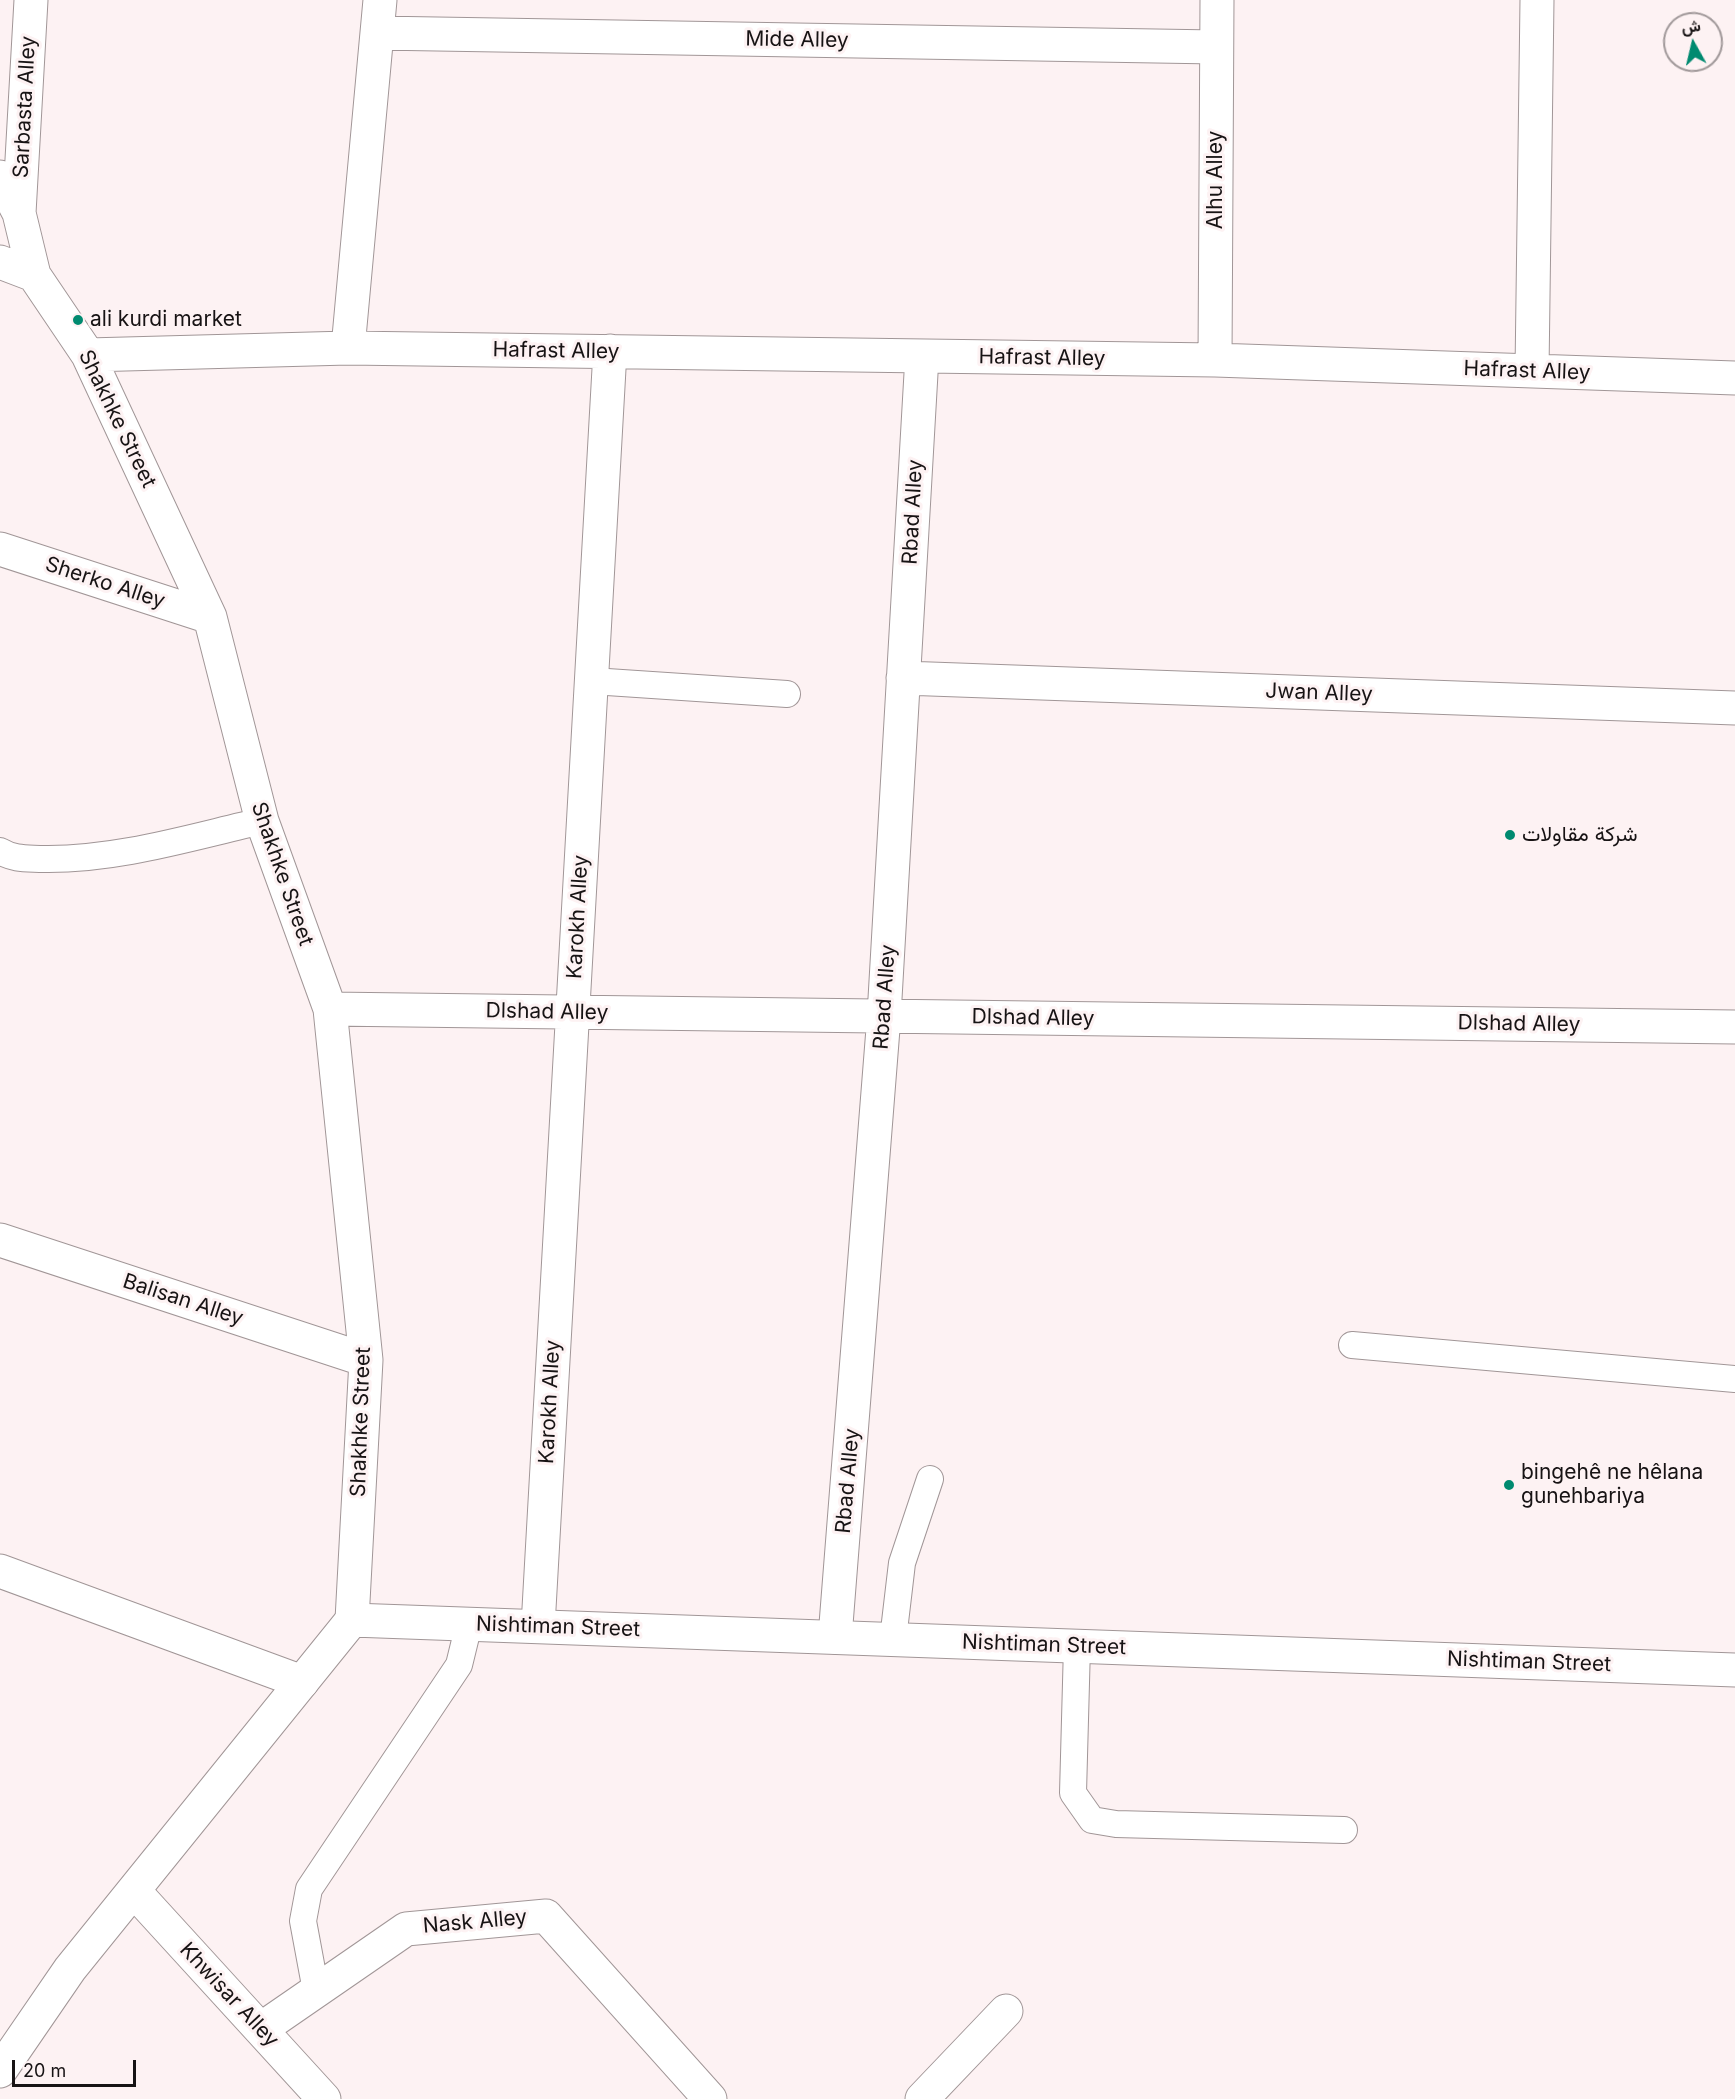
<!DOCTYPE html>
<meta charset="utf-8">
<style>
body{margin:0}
#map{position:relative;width:1735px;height:2099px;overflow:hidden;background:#fdf2f3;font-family:Inter,Vazirmatn,sans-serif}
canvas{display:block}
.north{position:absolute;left:1663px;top:12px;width:60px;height:60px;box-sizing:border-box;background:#fdf2f3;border:2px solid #a1999a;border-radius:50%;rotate:352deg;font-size:16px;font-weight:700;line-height:24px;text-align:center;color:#171314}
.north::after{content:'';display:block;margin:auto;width:21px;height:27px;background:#008a70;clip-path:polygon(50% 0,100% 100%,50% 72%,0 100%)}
.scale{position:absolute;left:12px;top:2060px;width:124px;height:27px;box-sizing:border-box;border:3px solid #171314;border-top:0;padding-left:8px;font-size:18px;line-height:21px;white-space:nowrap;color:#171314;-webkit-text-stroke:4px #fdf2f3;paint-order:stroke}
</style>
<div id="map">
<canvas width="1735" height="2099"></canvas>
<div class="north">ش</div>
<div class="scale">20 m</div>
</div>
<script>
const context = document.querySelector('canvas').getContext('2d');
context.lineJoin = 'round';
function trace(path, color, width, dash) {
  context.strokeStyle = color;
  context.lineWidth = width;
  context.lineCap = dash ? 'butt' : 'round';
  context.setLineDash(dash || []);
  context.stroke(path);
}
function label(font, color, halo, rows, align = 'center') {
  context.font = font + ' Inter,Vazirmatn,sans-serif';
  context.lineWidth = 6;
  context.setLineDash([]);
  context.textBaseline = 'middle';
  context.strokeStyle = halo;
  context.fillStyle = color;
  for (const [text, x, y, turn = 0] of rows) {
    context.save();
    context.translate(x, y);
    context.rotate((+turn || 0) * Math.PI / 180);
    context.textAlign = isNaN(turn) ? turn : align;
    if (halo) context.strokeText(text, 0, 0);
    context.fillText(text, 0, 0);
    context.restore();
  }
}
const service = new Path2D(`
 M592,681L787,694
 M0,851C15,860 27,858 44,859C118,860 191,837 262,821
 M1352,1345L1735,1379
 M893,1639L902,1563L930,1479
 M1077,1646L1073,1793L1092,1820L1116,1824L1344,1830
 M316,1991L303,1921L309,1889L459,1665L469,1624`);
const minor = new Path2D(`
 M377,33L1216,47
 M0,177L19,213L34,275L88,355L210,617L262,821L330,1009L366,1360L352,1620
 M19,213L31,0
 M0,262L34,275
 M348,348L380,0
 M88,355L348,348L1215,360L1735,378
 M1215,360L1217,0
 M1532,371L1537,0
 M0,549L210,617
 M903,678L1735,708
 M330,1009L1735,1027
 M0,1240L366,1360
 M0,1571L302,1682
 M538,1626L610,351
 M835,1637L884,1016L922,356
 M134,1891L324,2099
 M261,2029L406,1929L546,1916L710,2099
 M922,2099L1006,2011`);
const tertiary = new Path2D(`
 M0,2071L70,1969L352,1620L1735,1670`);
trace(service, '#a19697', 28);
trace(minor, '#a19697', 35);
trace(tertiary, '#a19697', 35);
trace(service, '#fff', 26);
trace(minor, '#fff', 33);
trace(tertiary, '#fff', 33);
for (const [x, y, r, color] of [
 [78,320,6,"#008a70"],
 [1510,835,6,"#008a70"],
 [1509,1485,6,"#008a70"]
]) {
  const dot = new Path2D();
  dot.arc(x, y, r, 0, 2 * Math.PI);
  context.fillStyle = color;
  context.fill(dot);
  trace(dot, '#fdf2f3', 2);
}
label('21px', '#171314', '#fdf2f3', [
 ["Mide Alley",797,40,1],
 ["Sarbasta Alley",25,107,-87],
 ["Alhu Alley",1216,180,-90],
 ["Hafrast Alley",556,351,1],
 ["Hafrast Alley",1042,358,1],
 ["Hafrast Alley",1527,371,2],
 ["Shakhke Street",117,419,64],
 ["Rbad Alley",913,512,-87],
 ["Sherko Alley",105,583,18],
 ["Jwan Alley",1319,693,2],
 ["Shakhke Street",282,874,71],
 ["Karokh Alley",578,917,-87],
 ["Rbad Alley",885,997,-86],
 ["Dlshad Alley",547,1012,1],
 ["Dlshad Alley",1033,1018,1],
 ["Dlshad Alley",1519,1024,1],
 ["Balisan Alley",183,1300,18],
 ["Karokh Alley",550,1402,-87],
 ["Shakhke Street",361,1422,-88],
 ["Rbad Alley",848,1481,-85],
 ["Nishtiman Street",558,1627,2],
 ["Nishtiman Street",1044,1645,2],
 ["Nishtiman Street",1529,1662,2],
 ["Nask Alley",475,1922,-5],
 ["Khwisar Alley",229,1995,47]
]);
label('21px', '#171314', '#fdf2f3', [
 ["ali kurdi market",90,320],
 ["شركة مقاولات",1522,835],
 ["bingehê ne hêlana",1521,1473],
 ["gunehbariya",1521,1497]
], 'left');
</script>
